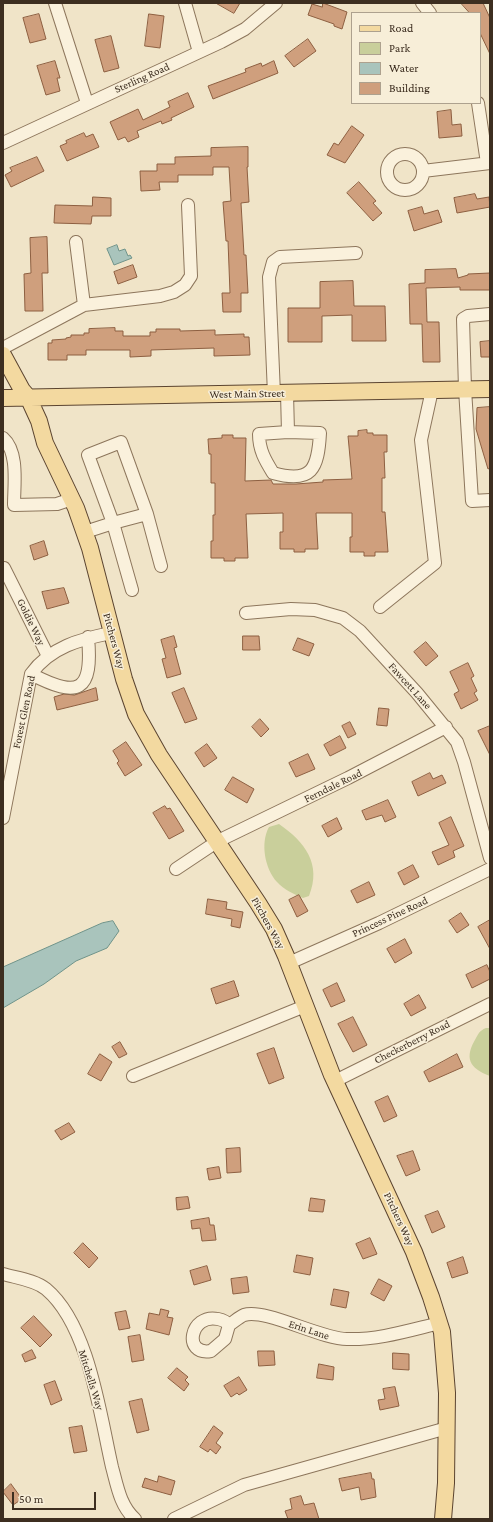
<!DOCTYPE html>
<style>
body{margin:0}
#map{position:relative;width:493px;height:1522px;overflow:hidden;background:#f0e4c8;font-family:"Crimson Pro",serif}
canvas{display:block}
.frame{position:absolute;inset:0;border:4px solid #3d2e20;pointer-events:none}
.legend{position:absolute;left:351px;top:12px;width:130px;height:92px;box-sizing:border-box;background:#f7eed8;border:1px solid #ada18e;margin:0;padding:5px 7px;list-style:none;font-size:12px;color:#3d2e20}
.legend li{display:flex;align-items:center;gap:8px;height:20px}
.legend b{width:20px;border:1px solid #ada18e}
.scale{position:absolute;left:12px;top:1492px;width:84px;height:18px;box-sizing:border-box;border:2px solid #3d2e20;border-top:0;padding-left:5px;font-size:12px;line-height:14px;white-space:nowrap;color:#3d2e20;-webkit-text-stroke:3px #f7eed8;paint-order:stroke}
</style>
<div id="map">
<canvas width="493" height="1522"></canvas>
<div class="frame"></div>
<ul class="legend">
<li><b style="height:5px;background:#f3d9a0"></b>Road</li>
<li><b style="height:11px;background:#c9cf9b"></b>Park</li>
<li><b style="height:11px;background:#a9c4bc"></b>Water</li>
<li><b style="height:11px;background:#cf9f7d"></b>Building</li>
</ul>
<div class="scale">50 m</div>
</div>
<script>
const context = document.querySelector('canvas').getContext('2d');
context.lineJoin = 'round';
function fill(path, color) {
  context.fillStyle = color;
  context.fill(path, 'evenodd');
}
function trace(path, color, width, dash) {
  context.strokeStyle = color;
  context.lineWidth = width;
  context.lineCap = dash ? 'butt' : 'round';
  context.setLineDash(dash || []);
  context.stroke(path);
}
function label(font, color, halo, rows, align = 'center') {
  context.font = font + ' "Crimson Pro",serif';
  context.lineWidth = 3;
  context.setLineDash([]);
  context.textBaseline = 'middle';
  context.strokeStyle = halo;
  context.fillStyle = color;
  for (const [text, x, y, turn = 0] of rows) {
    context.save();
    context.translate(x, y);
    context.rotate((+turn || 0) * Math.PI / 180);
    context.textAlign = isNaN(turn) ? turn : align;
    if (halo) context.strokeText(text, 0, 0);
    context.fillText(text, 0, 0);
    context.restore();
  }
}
fill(new Path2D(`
 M279,824C305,842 322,864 309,896L303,898C294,894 284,890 277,882C265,869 260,843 269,827Z
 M486,1028H490V1076C469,1068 464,1058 476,1038C479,1033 479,1031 486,1028Z`), '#c9cf9b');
const water = new Path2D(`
 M117,245L119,251L125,249L128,256L130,255L132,258L114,265L107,249Z
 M113,921L119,931L107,948L76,961L44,984L3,1008V967L102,923Z`);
fill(water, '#a9c4bc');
trace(water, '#6f938a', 1);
const building = new Path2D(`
 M216,3H240L234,13Z
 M323,3L347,12L342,29L334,26V24L308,15L312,4L322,7Z
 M461,3H483L490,18V54L480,33V13H470Z
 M39,14L46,39L30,43L23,18Z
 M149,14L164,16L160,48L145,46Z
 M111,36L119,68L104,72L95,40Z
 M308,39L316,51L294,67L285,56Z
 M55,61L60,78H57L60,91L46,95L37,66Z
 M274,61L278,73L213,99L208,86L246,72L245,69L261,63L262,66Z
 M188,93L194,107L171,118L172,120L162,124L161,121L137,131L139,137L128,142L125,137L118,140L110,122L138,109L143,120L170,107L168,102Z
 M451,110L452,125L461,124L462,136L439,138L437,112Z
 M352,126L364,135L345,163L327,155L334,143L338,145Z
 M84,133L86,137L93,134L99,147L67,161L60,146L67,143L66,141Z
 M248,147V167H247L249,202L241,203L244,255H246L248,293H241V312H223L222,293H230L228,241H226L223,202L231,201L229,167H213V175H178V182H159L160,190L141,191L140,171H157V164H175V157L211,156V148Z
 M37,157L44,171L11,187L5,175L12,171L10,168Z
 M359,182L376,201L373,203L382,213L373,221L347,193Z
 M475,194L477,199L489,197L490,207L457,213L454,198Z
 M93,197L111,198V216H92L91,224L54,223L55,205L92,206Z
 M422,207L424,214L438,210L442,222L414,231L408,211Z
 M47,237L48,273H42L43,311H25L24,274L31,273L30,238Z
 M133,265L137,277L118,284L114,272Z
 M456,269L458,278L468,275V274L490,273V290H460V287L426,288L427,322H439L440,362H423L422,324H410L409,284L425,283V270Z
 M353,281L354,306H385L386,341H352V315L322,316V342H288V308H320V282Z
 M115,328V331H123V336H150V332H156V329H180V331L215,330V335L244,334V337H249L250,355L214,356V348L151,350V356L130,357V350H86V355H67V360H48V343H52V340L66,339V338L71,337V335H84V333H89V329Z
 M490,341V357H481L480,342Z
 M490,407V468L488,469L476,429L477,408Z
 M367,430V433H373V435H387V452H384L385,478H382V512H385L388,552H375V556H364V552H350V537H352V513H316L318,549H305V552H294V549H280V532H283V513L246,514L248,558H235V561H224V558H211V541H213V515H215V483H211V454H209L208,439L222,438V435H233V438H246L245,481L271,480L273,484H296L323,482V480L352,479L348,436H358V431Z
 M44,541L48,555L34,560L30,546Z
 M64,588L69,603L47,609L42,592Z
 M174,636L177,647L174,648L181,674L167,678L162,659L166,658L161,640Z
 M243,636H259L260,650H243Z
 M298,638L314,644L309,656L293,650Z
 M426,642L438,656L426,666L414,652Z
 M468,663L474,676L471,678L477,691L474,693L478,700L461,709L454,694L459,691L450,672Z
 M96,688L98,700L57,710L54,697L64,694L74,695Z
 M184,688L197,719L185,723L172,693Z
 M379,708L389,709L387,726L377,725Z
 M260,719L269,729L261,737L252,727Z
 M350,722L356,734L348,738L342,726Z
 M490,726V755L478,731Z
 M340,736L346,748L330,756L324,745Z
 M126,742L142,765L125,776L117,763L119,761L113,751Z
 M207,744L217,758L204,767L195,753Z
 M308,754L315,769L296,777L289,763Z
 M430,773L433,779L442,775L446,783L418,796L412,782Z
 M233,777L254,789L247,803L225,790Z
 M388,800L396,817L385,822L382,815L366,820L362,811Z
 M165,806L167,809L170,808L184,831L169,839L153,813Z
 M451,817L464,846L453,851L455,857L438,865L432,852L449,845L439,823Z
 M337,818L342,829L328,837L322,826Z
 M413,865L419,877L404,885L398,873Z
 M369,882L375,895L357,903L351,891Z
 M299,895L308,911L297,917L289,900Z
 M208,899L227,902L226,909L243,912L240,928L231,926L232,919L206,914Z
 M461,913L469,925L457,933L449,921Z
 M490,920V949L478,927Z
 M405,939L412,953L395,963L387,949Z
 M487,965L490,972V979L472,988L466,975Z
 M234,981L239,996L216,1004L211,989Z
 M337,983L345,1001L331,1007L323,990Z
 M419,995L426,1008L411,1016L404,1004Z
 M353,1017L367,1045L353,1052L338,1024Z
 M120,1042L127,1054L119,1058L112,1047Z
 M274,1048L284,1078L269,1084L257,1054Z
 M100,1054L112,1062L101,1081L88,1074Z
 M457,1054L463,1067L429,1082L424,1072Z
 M388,1096L397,1116L384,1122L375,1102Z
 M69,1123L75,1132L61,1140L55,1131Z
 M240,1148L241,1172L227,1173L226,1149Z
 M413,1151L420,1170L406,1176L397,1156Z
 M219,1167L221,1178L209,1180L207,1169Z
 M188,1197L190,1208L177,1210L176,1198Z
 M311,1198L325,1200L323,1212L309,1211Z
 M438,1211L445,1227L432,1233L425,1216Z
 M209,1218L210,1225H214L216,1240L202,1241L200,1228L192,1229L191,1221Z
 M370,1238L377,1254L363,1259L356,1244Z
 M83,1243L98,1258L89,1268L74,1253Z
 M297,1255L313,1258L310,1275L294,1272Z
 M463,1257L468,1273L452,1278L447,1263Z
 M207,1266L211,1280L194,1285L190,1271Z
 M247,1277L249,1292L233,1294L231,1279Z
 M379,1279L392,1286L384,1301L371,1294Z
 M334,1289L349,1292L346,1308L331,1305Z
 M161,1309L169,1311L167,1317L173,1318L169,1335L146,1329L149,1313L159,1315Z
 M126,1311L130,1328L119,1330L115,1313Z
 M34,1316L52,1335L40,1347L21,1328Z
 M140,1335L144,1360L132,1362L128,1337Z
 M32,1350L36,1358L25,1362L22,1355Z
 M258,1351H274L275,1365L259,1366Z
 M393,1353L409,1354V1370L393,1369Z
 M319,1364L334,1367L333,1380L317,1378Z
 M177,1368L188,1377L185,1380L189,1384L184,1391L168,1378Z
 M239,1377L247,1390L239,1395L237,1393L231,1397L224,1386Z
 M55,1381L62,1400L51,1405L44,1385Z
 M395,1387L399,1406L380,1410L378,1400L385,1399L383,1389Z
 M142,1399L149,1430L137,1433L129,1402Z
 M82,1426L87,1451L74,1453L69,1428Z
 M214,1426L223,1433L216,1443L221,1447L216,1454L210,1449L208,1452L200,1447Z
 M371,1473L372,1479H374L376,1497L361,1500L359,1487L342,1491L339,1479Z
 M159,1476L175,1481L171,1495L142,1487L145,1478L157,1482Z
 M11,1484L22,1499L13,1505L3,1492Z
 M301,1496L304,1505L314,1503L319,1519H288L285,1511L292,1509L290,1499Z`);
fill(building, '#cf9f7d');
trace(building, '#8d5f41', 1);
const minor = new Path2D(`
 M55,3L87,103
 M185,3L199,52
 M422,3L430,13
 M478,103L487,163
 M3,143L221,42L245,29L276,3
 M387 172a18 18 0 1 1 36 0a18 18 0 1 1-36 0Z
 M423,171L490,163
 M76,242L84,305
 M490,314L468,316L463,319L465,389L472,501L490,500
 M3,348L84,305L160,296L174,292L185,285L191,276L188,205
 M287,393L288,432L259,434C259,450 265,460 273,473C312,484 318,469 320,433L288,432
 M274,394L269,277L273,262L280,257L356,253
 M3,438C19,452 14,485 14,505L57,504L72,499
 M85,532L113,523L88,455L121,442L147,514L161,566
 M4,568L48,656
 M132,590L113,523L147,514
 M380,607L435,563L421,440L432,390
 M246,613L291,609L315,610L343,618L360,631L417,693L457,742L464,762L490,858
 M31,674C79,699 93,692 88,637
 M3,818L31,674C50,647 81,639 111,633
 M176,869L218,841L348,778L446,727
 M289,963L379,923L490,869
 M133,1076L305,1006
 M335,1081L490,1004
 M3,1274C17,1278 35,1280 46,1289C89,1325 100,1415 112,1467C117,1485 120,1506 135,1519
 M229,1325C226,1321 223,1320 218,1319C190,1313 182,1356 211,1351L225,1339L229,1325C234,1322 239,1317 244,1315C265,1308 321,1339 347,1339C379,1340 410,1330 440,1323
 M174,1519L244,1485L447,1428`);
const major = new Path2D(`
 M3,355L22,390L28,397L39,421L45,443L76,508L90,548L124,679L136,714L159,755L258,903L274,929L286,956L332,1075L414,1252L431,1297L442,1332L447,1393L446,1483L443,1519
 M3,398L490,389`);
trace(minor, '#8d765c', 14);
trace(major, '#5b4430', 18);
trace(minor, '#faf1dc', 12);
trace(major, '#f3d9a0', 16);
label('11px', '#3d2e20', '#f7eed8', [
 ["Sterling Road",142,78,-24],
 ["West Main Street",247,394,-1],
 ["Goldie Way",31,622,64],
 ["Pitchers Way",114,641,75],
 ["Fawcett Lane",410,686,48],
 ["Forest Glen Road",24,712,-78],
 ["Ferndale Road",333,786,-26],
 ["Princess Pine Road",390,917,-25],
 ["Pitchers Way",268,923,61],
 ["Checkerberry Road",412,1042,-27],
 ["Pitchers Way",399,1219,65],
 ["Erin Lane",309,1330,18],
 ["Mitchells Way",91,1380,73]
]);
</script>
